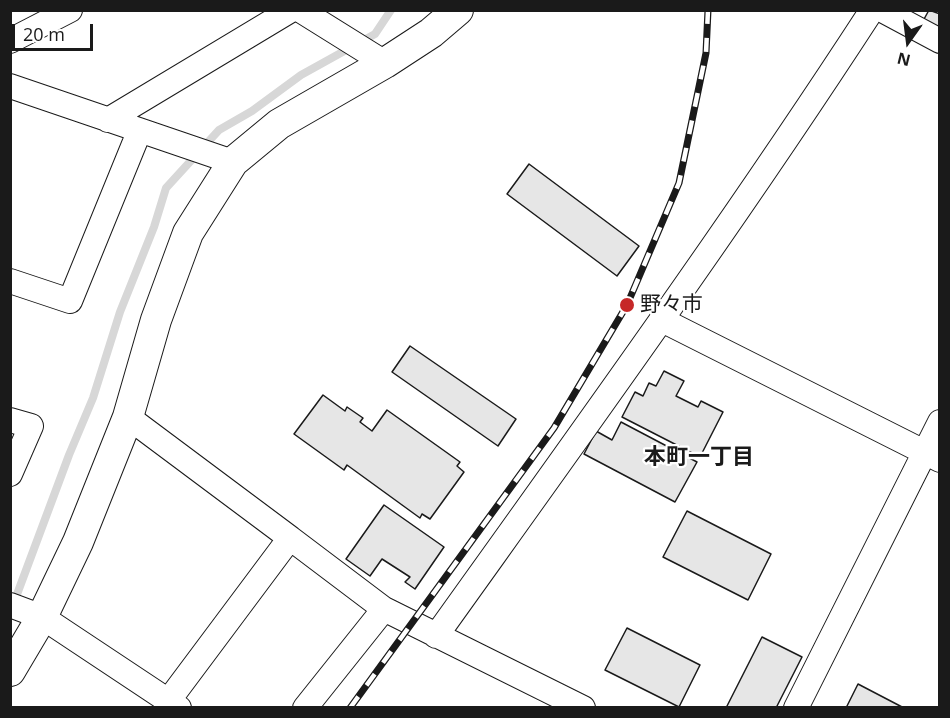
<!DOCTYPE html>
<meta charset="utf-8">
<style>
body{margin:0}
#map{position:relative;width:950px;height:718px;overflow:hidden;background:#fff;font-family:"Open Sans",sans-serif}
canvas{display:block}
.frame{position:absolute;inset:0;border:12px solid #1a1a1a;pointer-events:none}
.north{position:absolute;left:878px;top:12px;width:60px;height:60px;-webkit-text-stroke:4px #fff;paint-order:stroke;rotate:194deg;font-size:16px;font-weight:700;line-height:24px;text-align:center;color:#1a1a1a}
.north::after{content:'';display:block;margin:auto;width:21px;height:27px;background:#1a1a1a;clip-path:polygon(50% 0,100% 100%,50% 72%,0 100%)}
.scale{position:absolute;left:12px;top:24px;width:81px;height:27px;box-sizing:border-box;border:3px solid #1a1a1a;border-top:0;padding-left:8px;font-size:18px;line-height:21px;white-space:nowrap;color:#1a1a1a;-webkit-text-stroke:4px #fff;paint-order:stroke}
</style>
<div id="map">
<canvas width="950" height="718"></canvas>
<div class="frame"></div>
<div class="north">N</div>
<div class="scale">20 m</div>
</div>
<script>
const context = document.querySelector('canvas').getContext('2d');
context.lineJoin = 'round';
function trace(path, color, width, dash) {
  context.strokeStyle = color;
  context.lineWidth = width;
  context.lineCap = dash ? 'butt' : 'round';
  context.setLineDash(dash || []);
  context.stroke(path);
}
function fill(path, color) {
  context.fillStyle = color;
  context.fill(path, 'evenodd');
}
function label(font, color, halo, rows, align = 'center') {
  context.font = font + ' "Open Sans","Noto Sans JP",sans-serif';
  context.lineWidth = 4.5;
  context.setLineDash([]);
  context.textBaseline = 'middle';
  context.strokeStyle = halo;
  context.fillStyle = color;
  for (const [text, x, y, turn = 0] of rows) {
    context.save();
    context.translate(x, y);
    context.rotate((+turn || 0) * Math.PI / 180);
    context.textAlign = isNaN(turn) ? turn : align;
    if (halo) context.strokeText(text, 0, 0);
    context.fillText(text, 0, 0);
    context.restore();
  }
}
trace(new Path2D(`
 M13,605L69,455L93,398L120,312L154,227L166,188L219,130L252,111L301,75L375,34L391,10`), '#d7d7d7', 8);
const building = new Path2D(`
 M929,10L940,14V29L923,21Z
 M529,164L639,246L617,276L507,194Z
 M410,346L516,419L498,446L392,372Z
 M664,371L684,381L676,396L698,407L701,401L723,412L700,457L622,417L635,392L643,396L649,383L656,386Z
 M323,395L345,411L347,407L363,418L360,422L372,431L387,410L460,462L457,466L464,472L430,519L422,514L420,518L347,465L344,470L294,434Z
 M621,422L697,462L675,502L584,454L596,431L612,440Z
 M384,505L444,547L415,589L405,582L410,577L382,559L370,576L346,559Z
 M687,511L771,554L748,600L663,557Z
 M627,628L700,665L679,707L605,670Z
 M762,637L802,657L776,708H726Z
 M858,684L904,708H846Z`);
fill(building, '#e6e6e6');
trace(building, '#1a1a1a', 1.5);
const minor = new Path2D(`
 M300,10L385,63
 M882,10L940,41
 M10,41L70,10
 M10,86L233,162
 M108,120L291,10
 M10,281L70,301L139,132
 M662,320L940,460
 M128,417L290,538
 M10,420L31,426L10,474
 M10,605L42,617L179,708
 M436,636C584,429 733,224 872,10
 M169,700L290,538L384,609
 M305,708L384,609L583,708
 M796,708L940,422`);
const tertiary = new Path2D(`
 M10,671L42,617L78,542L128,417L156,320L188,233L233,162L279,124L385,63L431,33L458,10`);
trace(minor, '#1a1a1a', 26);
trace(tertiary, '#1a1a1a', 32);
trace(minor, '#fff', 24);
trace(tertiary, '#fff', 30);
const rail = new Path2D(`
 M350,708L554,428L627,305L679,183L706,53L708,10`);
trace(rail, '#1a1a1a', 7);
trace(rail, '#fff', 4.5, [14]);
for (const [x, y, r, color] of [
 [627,305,8,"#c62828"]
]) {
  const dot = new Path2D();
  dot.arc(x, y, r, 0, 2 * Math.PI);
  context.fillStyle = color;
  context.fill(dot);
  trace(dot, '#fff', 2);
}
label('21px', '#1a1a1a', '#fff', [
 ["野々市",640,305]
], 'left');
label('bold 22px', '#1a1a1a', '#fff', [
 ["本町一丁目",699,458]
]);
</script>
